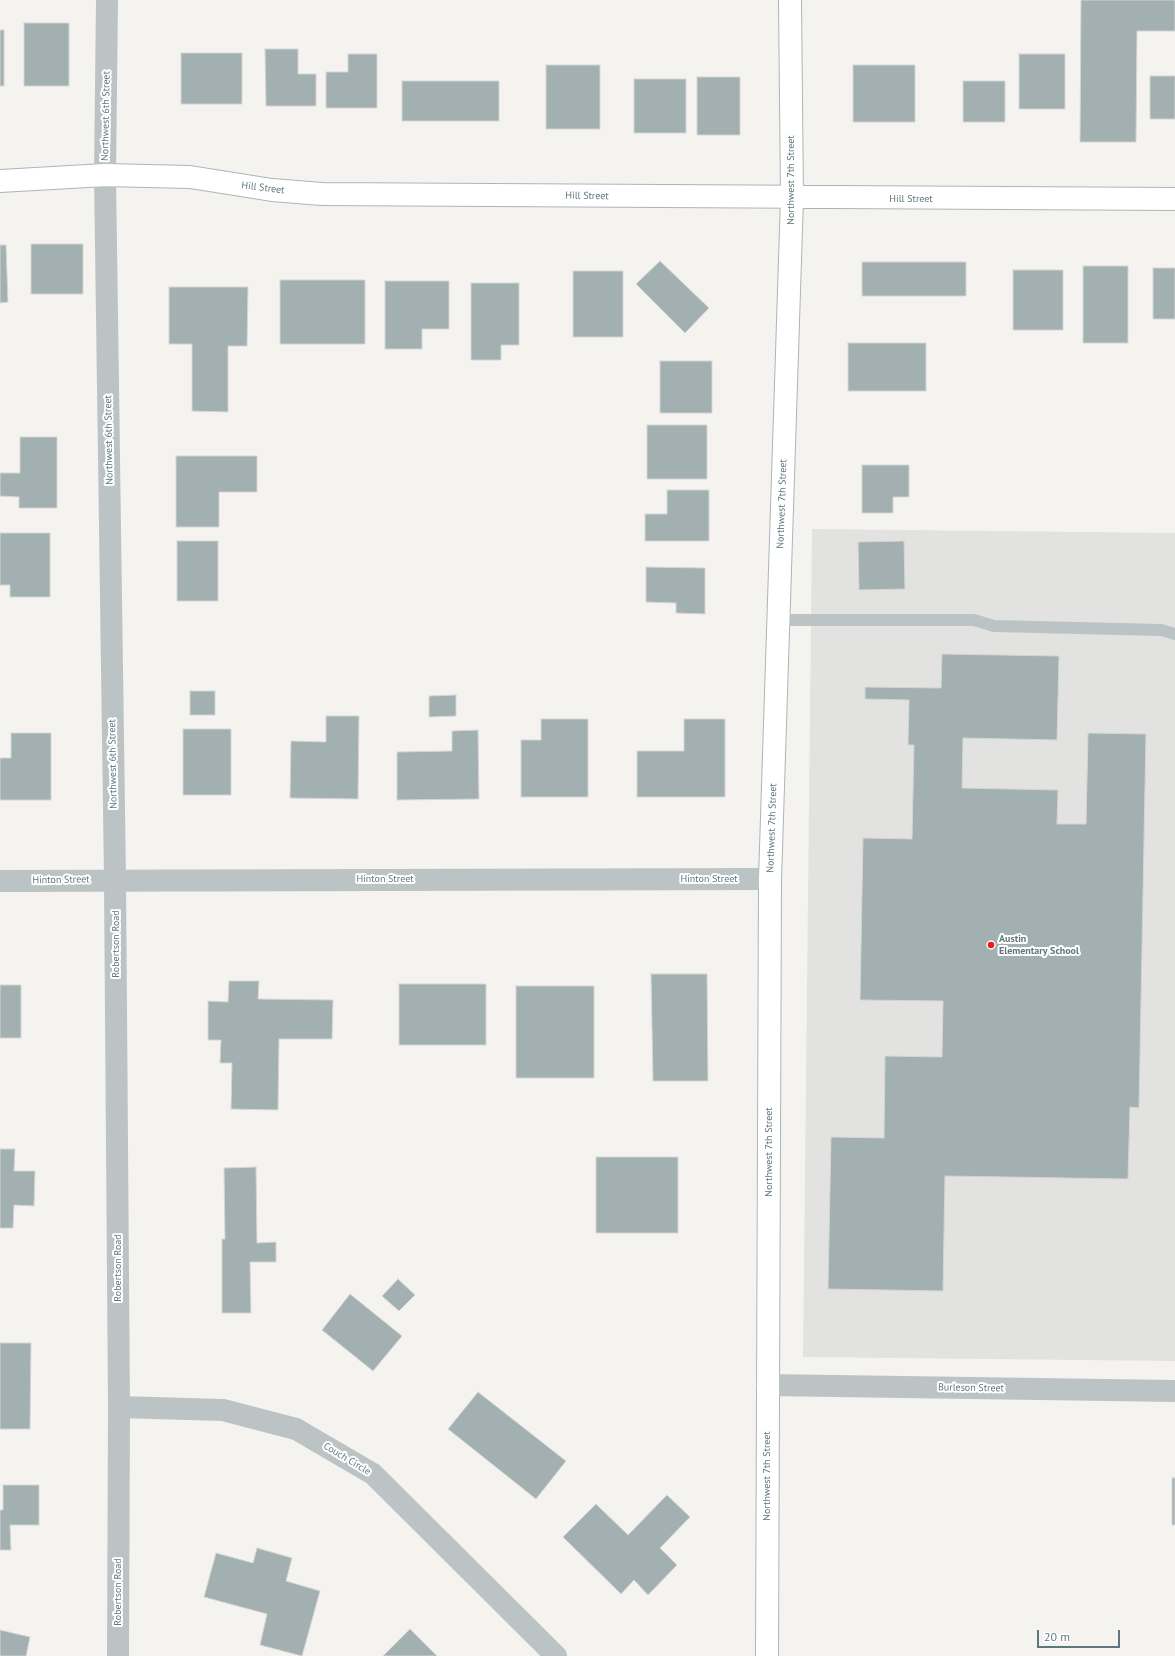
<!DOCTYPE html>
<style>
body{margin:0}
#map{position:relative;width:1175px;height:1656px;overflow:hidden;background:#f4f3f0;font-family:"PT Sans",sans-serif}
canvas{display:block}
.scale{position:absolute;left:1037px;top:1630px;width:83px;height:18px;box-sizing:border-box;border:2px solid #5e777c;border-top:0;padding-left:5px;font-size:12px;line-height:14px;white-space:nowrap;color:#5e777c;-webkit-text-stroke:3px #fff;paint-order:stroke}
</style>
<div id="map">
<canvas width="1175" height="1656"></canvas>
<div class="scale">20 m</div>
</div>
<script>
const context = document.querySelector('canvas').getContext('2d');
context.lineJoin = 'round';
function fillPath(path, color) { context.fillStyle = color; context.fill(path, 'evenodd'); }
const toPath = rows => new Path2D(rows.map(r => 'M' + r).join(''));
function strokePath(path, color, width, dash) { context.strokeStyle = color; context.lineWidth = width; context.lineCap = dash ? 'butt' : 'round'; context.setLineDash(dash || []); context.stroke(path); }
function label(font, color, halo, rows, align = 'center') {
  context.font = font + ' "PT Sans",sans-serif'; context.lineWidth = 4; context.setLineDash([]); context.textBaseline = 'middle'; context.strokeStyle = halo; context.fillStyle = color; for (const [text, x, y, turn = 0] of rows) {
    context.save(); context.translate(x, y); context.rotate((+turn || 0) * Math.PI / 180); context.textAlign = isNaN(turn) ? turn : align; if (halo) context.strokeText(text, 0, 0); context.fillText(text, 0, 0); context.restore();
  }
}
const built = toPath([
 [812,529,1175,533,1175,1361,803,1357]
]);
const building = toPath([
 [1081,0,1175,0,1175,31,1137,31,1136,142,1080,142,1081,0],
 [24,23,69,23,69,86,24,86,24,23],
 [0,30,4,30,4,86,0,86,0,30],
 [265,49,298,49,298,74,316,74,316,106,266,106,265,49],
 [181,53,242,53,242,104,181,104,181,53],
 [348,54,377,54,377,108,326,108,326,72,348,72,348,54],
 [1019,54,1065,54,1065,109,1019,109,1019,54],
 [546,65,600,65,600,129,546,129,546,65],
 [853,65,915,65,915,122,853,122,853,65],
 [1150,76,1175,76,1175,119,1150,119,1150,76],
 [697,77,740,77,740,135,697,135,697,77],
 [634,79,686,79,686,133,634,133,634,79],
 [402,81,499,81,499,121,402,121,402,81],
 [963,81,1005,81,1005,122,963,122,963,81],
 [31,244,83,244,83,294,31,294,31,244],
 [0,245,6,245,8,302,0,303,0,245],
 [660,261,709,308,685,333,636,284,660,261],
 [862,262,966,262,966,296,862,296,862,262],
 [1083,266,1128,266,1128,343,1083,343,1083,266],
 [1153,268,1175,268,1175,319,1153,319,1153,268],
 [1013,270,1063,270,1063,330,1013,330,1013,270],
 [573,271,623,271,623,337,573,337,573,271],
 [280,280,365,280,365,344,280,344,280,280],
 [385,281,449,281,449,329,422,329,422,349,385,349,385,281],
 [471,283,519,283,519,345,501,345,501,360,471,360,471,283],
 [169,287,248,287,247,346,228,346,228,412,192,411,192,344,169,344,169,287],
 [848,343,926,343,926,391,848,391,848,343],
 [660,361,712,361,712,413,660,413,660,361],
 [647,425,707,425,707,479,647,479,647,425],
 [20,437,57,437,57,508,19,508,19,497,0,496,0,473,20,473,20,437],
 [176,456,257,456,257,492,219,492,219,527,176,527,176,456],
 [862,465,909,465,909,497,893,497,893,513,862,513,862,465],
 [667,490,709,490,709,541,645,541,645,514,667,514,667,490],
 [0,533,50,533,50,597,10,597,10,585,0,585,0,533],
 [177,541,218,541,218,601,177,601,177,541],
 [904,541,905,589,859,590,858,542,904,541],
 [646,567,705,568,705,614,676,613,676,603,646,602,646,567],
 [942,654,1059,656,1057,740,963,738,962,788,1058,790,1057,824,1086,824,1088,733,1146,734,1139,1108,1130,1107,1128,1179,945,1176,943,1291,828,1289,831,1137,884,1138,885,1056,942,1057,943,1001,860,1000,863,838,912,839,914,745,908,745,909,700,865,699,865,687,941,688,942,654],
 [190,691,215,691,215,715,190,715,190,691],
 [456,695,456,716,429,717,429,696,456,695],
 [326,716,359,716,358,799,290,798,291,741,326,742,326,716],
 [541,719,588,719,588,797,521,797,521,740,541,740,541,719],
 [684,719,725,719,725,797,637,797,637,751,684,751,684,719],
 [183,729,231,729,231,795,183,795,183,729],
 [478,730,479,799,397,800,397,752,452,751,452,731,478,730],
 [11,733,51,733,51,800,0,800,0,758,11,758,11,733],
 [651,974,707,974,708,1081,653,1081,651,974],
 [229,981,259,981,258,999,333,1000,332,1039,279,1039,278,1110,231,1109,232,1063,220,1063,221,1040,208,1040,208,1001,228,1002,229,981],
 [399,984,486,984,486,1045,399,1045,399,984],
 [0,985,21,985,21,1038,0,1038,0,985],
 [516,986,594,986,594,1078,516,1078,516,986],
 [0,1149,15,1149,14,1171,35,1171,34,1206,14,1205,13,1228,0,1228,0,1149],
 [596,1157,678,1157,678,1233,596,1233,596,1157],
 [256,1167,257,1243,276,1242,276,1262,250,1262,251,1313,222,1313,222,1239,225,1239,224,1168,256,1167],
 [398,1279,415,1295,399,1311,382,1296,398,1279],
 [350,1294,402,1336,373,1371,322,1330,350,1294],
 [0,1343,31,1343,30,1429,0,1429,0,1343],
 [478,1392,566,1461,536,1499,448,1429,478,1392],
 [1172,1478,1175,1478,1175,1525,1172,1525,1172,1478],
 [3,1485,39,1485,39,1525,10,1525,11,1550,0,1550,0,1510,3,1510,3,1485],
 [667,1495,690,1517,660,1548,677,1565,648,1595,634,1580,621,1594,563,1537,596,1504,628,1535,667,1495],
 [257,1548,292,1558,286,1581,320,1591,302,1656,260,1645,267,1614,204,1597,216,1553,253,1563,257,1548],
 [410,1629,437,1656,383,1656,410,1629],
 [0,1630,30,1637,26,1656,0,1656,0,1630]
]);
const lane = toPath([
 [778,620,974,620,994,626,1161,630,1175,634]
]);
const street = toPath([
 [107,0,105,175,115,879,119,1407,118,1656],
 [0,881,770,879],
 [767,1385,1175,1391],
 [119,1407,223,1410,296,1429,373,1474,556,1656]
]);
const secondary = toPath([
 [0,181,105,175,190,177,272,190,322,194,1175,199],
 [767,1656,770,879,792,198,790,0]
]);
const markers = [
 [991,945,4,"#ea1a1f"]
];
const streetNames = [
 ["Northwest 6th Street",106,116,-89],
 ["Northwest 7th Street",791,180,-90],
 ["Hill Street",263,188,7],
 ["Hill Street",587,196,1],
 ["Hill Street",911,199],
 ["Northwest 6th Street",109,440,-91],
 ["Northwest 7th Street",782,504,-88],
 ["Northwest 6th Street",113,764,-91],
 ["Northwest 7th Street",772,828,-88],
 ["Hinton Street",385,879],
 ["Hinton Street",709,879],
 ["Hinton Street",61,880,-1],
 ["Robertson Road",116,944,-90],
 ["Northwest 7th Street",769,1152,-90],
 ["Robertson Road",118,1268,-90],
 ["Burleson Street",971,1388,1],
 ["Couch Circle",347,1459,31],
 ["Northwest 7th Street",767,1476,-90],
 ["Robertson Road",118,1592,-90]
];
const poiNames = [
 ["Austin",999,939],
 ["Elementary School",999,951]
];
fillPath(built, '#e2e3e1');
fillPath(building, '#a3b0b2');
strokePath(building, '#d5d5d3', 1);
strokePath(secondary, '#acb6b8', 24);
strokePath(lane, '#bcc3c5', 12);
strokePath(street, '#bcc3c5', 22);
strokePath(secondary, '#fff', 22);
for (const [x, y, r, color] of markers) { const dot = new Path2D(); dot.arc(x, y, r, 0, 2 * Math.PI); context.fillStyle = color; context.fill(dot); strokePath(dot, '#fff', 1.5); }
label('10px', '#5e777c', '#fff', streetNames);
label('bold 10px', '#5e777c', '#fff', poiNames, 'left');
</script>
